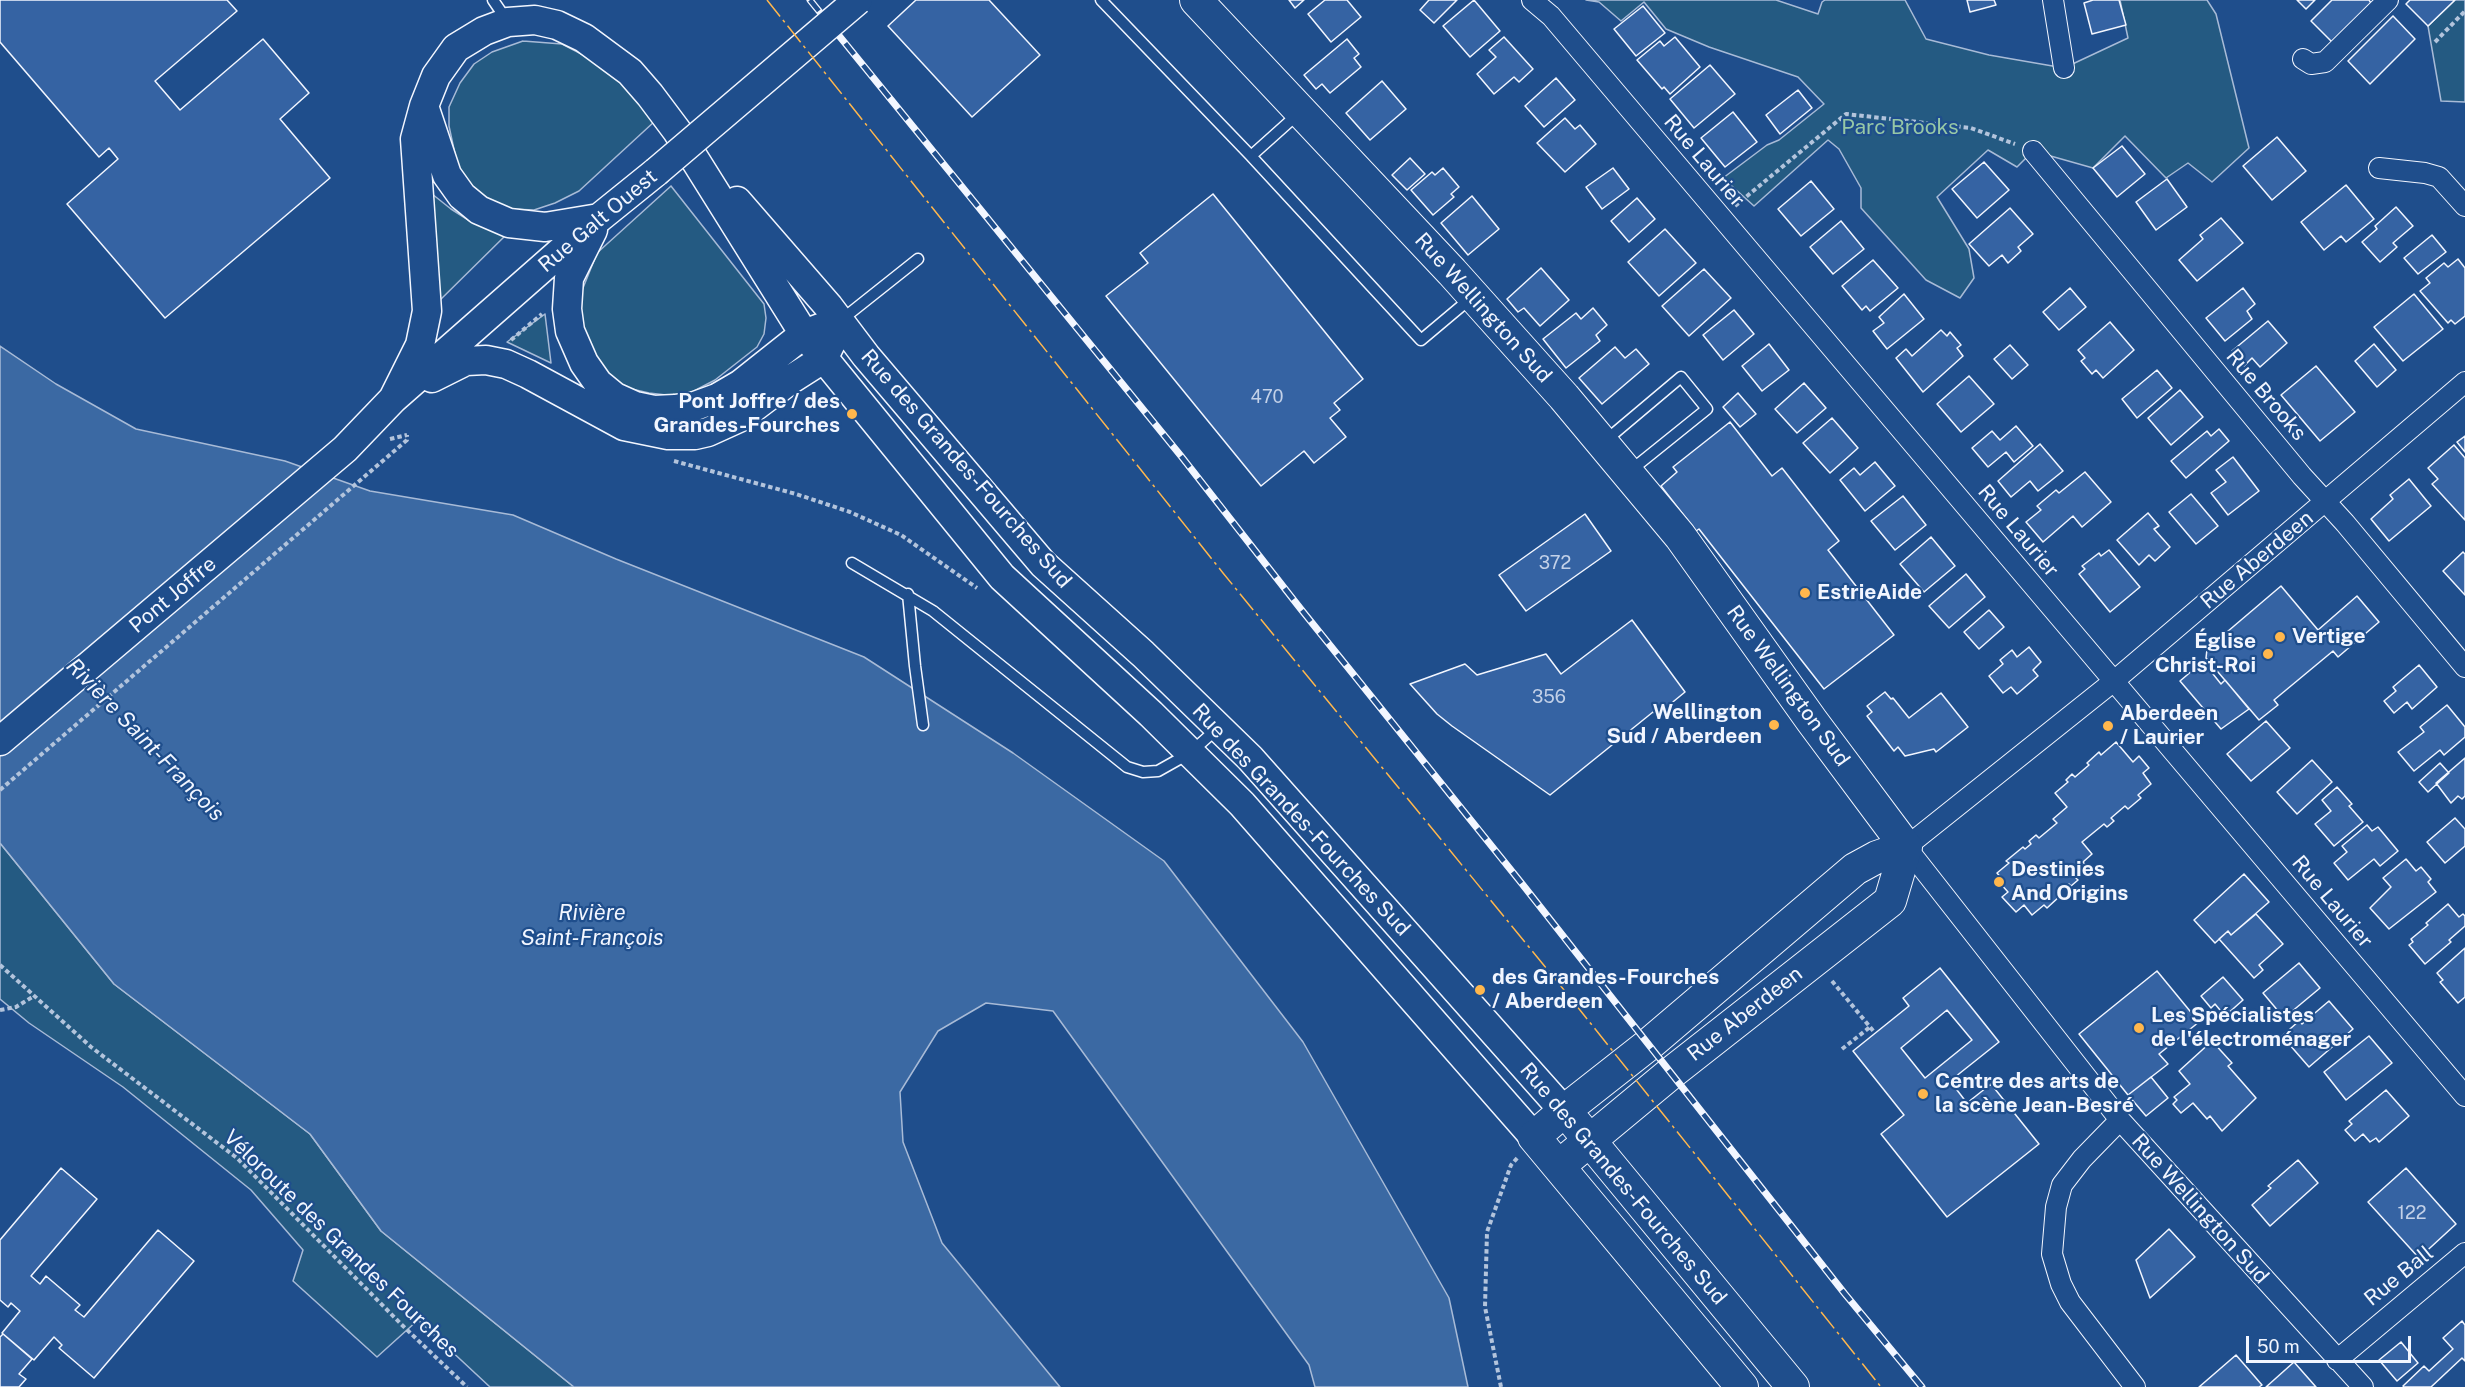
<!DOCTYPE html>
<meta charset="utf-8">
<style>
body{margin:0}
#map{position:relative;width:2465px;height:1387px;overflow:hidden;background:#1f4e8c;font-family:"Public Sans",sans-serif}
canvas{display:block}
.scale{position:absolute;left:2246px;top:1336px;width:165px;height:27px;box-sizing:border-box;border:3px solid #f2f6ff;border-top:0;padding-left:8px;font-size:18px;line-height:21px;white-space:nowrap;color:#f2f6ff;-webkit-text-stroke:4px #1f4e8c;paint-order:stroke}
</style>
<div id="map">
<canvas width="2465" height="1387"></canvas>
<div class="scale">50 m</div>
</div>
<script>
const context = document.querySelector('canvas').getContext('2d');
context.lineJoin = 'round';
function fillPath(path, color) { context.fillStyle = color; context.fill(path, 'evenodd'); }
const toPath = rows => new Path2D(rows.map(r => 'M' + r).join(''));
function strokePath(path, color, width, dash) { context.strokeStyle = color; context.lineWidth = width; context.lineCap = dash ? 'butt' : 'round'; context.setLineDash(dash || []); context.stroke(path); }
function label(font, color, halo, rows, align = 'center') {
  context.font = font + ' "Public Sans",sans-serif'; context.lineWidth = 4.5; context.setLineDash([]); context.textBaseline = 'middle'; context.strokeStyle = halo; context.fillStyle = color; for (const [text, x, y, turn = 0] of rows) {
    context.save(); context.translate(x, y); context.rotate((+turn || 0) * Math.PI / 180); context.textAlign = isNaN(turn) ? turn : align; if (halo) context.strokeText(text, 0, 0); context.fillText(text, 0, 0); context.restore();
  }
}
const green = toPath([
 [1586,0,1776,0,1818,14,1822,2,1825,0,1905,0,1926,39,1989,55,2064,68,2128,38,2120,0,2207,0,2216,14,2249,148,2212,182,2188,163,2166,178,2125,136,2093,168,2033,151,2017,167,1988,150,1937,197,1969,249,1974,278,1960,298,1926,280,1861,208,1861,188,1839,149,1828,140,1754,206,1723,178,1767,145,1779,140,1824,104,1798,77,1709,47,1666,29,1644,2,1621,21,1599,2,1586,0],
 [2455,0,2465,0,2465,102,2441,101,2428,26,2455,0],
 [523,41,562,44,591,59,623,81,655,121,579,191,555,203,534,210,511,209,485,201,459,173,449,126,449,107,460,83,474,64,492,52,523,41],
 [671,186,764,304,766,318,764,334,757,347,715,380,692,392,675,396,649,393,623,387,598,369,585,349,579,298,597,253,671,186],
 [427,190,451,209,473,223,507,234,436,304,427,190],
 [545,314,551,363,507,342,545,314],
 [0,843,114,984,310,1134,381,1231,574,1387,490,1387,418,1320,377,1357,293,1281,303,1250,251,1190,123,1087,29,1023,0,999,0,843]
]);
const water = toPath([
 [0,346,56,384,136,429,285,461,370,491,513,515,616,559,864,657,1013,753,1164,861,1303,1042,1449,1298,1468,1387,1315,1387,1309,1365,1053,1011,986,1003,938,1031,900,1092,903,1142,942,1243,1060,1387,574,1387,381,1231,310,1134,114,984,0,843,0,346]
]);
const building = toPath([
 [0,0,227,0,237,11,155,81,180,110,263,39,309,93,280,119,330,178,165,318,67,204,118,159,109,148,99,157,0,42,0,0],
 [916,0,989,0,1040,55,972,117,888,26,916,0],
 [1289,0,1304,0,1295,8,1289,0],
 [1325,0,1347,0,1361,17,1331,42,1308,14,1325,0],
 [1429,0,1457,0,1434,23,1420,10,1429,0],
 [1474,0,1500,31,1470,57,1443,26,1474,0],
 [1967,0,1994,0,1996,5,1970,12,1967,0],
 [2093,0,2119,0,2126,25,2092,34,2084,3,2093,0],
 [2297,0,2315,0,2306,9,2297,0],
 [2332,0,2369,0,2371,3,2333,43,2311,21,2332,0],
 [2410,0,2455,0,2428,26,2406,4,2410,0],
 [1643,6,1665,33,1636,56,1614,29,1643,6],
 [2393,16,2415,39,2370,84,2348,61,2393,16],
 [1504,37,1533,69,1519,82,1514,77,1494,94,1477,74,1496,57,1489,50,1504,37],
 [1675,37,1700,67,1670,94,1664,87,1662,89,1637,60,1660,41,1664,46,1675,37],
 [1347,39,1359,54,1354,58,1361,67,1330,93,1322,84,1316,89,1304,75,1347,39],
 [1710,65,1735,94,1694,128,1670,99,1710,65],
 [1556,78,1575,100,1544,127,1525,106,1556,78],
 [1382,81,1406,109,1370,140,1346,113,1382,81],
 [1798,90,1812,108,1780,134,1766,115,1798,90],
 [1733,112,1757,142,1725,167,1701,138,1733,112],
 [1565,118,1575,129,1580,125,1596,144,1565,172,1537,143,1565,118],
 [2277,137,2306,171,2272,200,2243,166,2277,137],
 [2122,146,2145,174,2117,197,2093,168,2122,146],
 [1410,158,1425,174,1407,190,1392,175,1410,158],
 [1984,162,2009,190,1977,218,1952,189,1984,162],
 [1443,168,1459,187,1451,194,1454,197,1433,215,1411,190,1432,172,1435,175,1443,168],
 [1613,168,1629,189,1602,209,1586,187,1613,168],
 [2167,179,2187,207,2156,230,2136,202,2167,179],
 [1811,181,1834,209,1801,236,1778,209,1811,181],
 [2346,185,2374,219,2346,242,2341,236,2324,250,2301,222,2346,185],
 [1213,194,1363,379,1334,403,1340,410,1330,418,1346,437,1314,463,1304,451,1261,486,1106,296,1148,263,1140,253,1213,194],
 [1472,196,1499,229,1468,255,1441,223,1472,196],
 [1637,198,1655,219,1629,242,1611,221,1637,198],
 [2396,207,2413,226,2393,243,2397,247,2380,262,2362,242,2377,229,2375,226,2396,207],
 [2010,208,2033,234,2018,247,2021,251,2008,263,2002,255,1989,266,1969,244,2010,208],
 [2221,218,2243,243,2197,281,2179,260,2203,239,2200,235,2221,218],
 [1841,221,1864,249,1833,274,1810,247,1841,221],
 [1665,229,1696,263,1659,296,1628,262,1665,229],
 [2432,235,2446,252,2418,274,2404,258,2432,235],
 [2458,259,2465,268,2465,316,2455,324,2451,320,2448,323,2420,291,2430,283,2426,278,2444,263,2448,267,2458,259],
 [1873,260,1898,288,1870,311,1866,306,1862,310,1842,286,1873,260],
 [1541,268,1569,300,1540,326,1524,308,1518,312,1507,299,1541,268],
 [1704,269,1731,298,1689,336,1662,306,1704,269],
 [2070,288,2086,307,2059,330,2043,312,2070,288],
 [2243,288,2255,304,2247,311,2252,319,2225,341,2206,318,2243,288],
 [1904,294,1924,319,1887,349,1873,331,1884,323,1879,317,1904,294],
 [2414,294,2443,329,2403,361,2374,327,2414,294],
 [1593,308,1607,325,1596,335,1600,341,1566,368,1543,339,1576,313,1581,319,1593,308],
 [1734,310,1754,334,1723,360,1703,335,1734,310],
 [2268,321,2287,343,2260,367,2252,358,2244,366,2232,351,2268,321],
 [2110,322,2134,350,2103,378,2096,370,2092,374,2081,361,2085,358,2078,350,2110,322],
 [1941,330,1947,336,1950,332,1961,345,1957,348,1963,356,1923,392,1896,358,1906,349,1912,356,1941,330],
 [1769,344,1789,370,1762,391,1742,366,1769,344],
 [2374,344,2396,370,2377,387,2355,361,2374,344],
 [2010,345,2028,365,2012,379,1994,359,2010,345],
 [1615,347,1625,358,1636,349,1649,364,1602,404,1579,378,1615,347],
 [2316,366,2355,412,2320,441,2281,395,2316,366],
 [2157,370,2172,388,2137,418,2122,399,2157,370],
 [1969,376,1994,404,1961,432,1937,404,1969,376],
 [1804,383,1826,408,1797,433,1775,409,1804,383],
 [2180,390,2203,417,2171,445,2148,418,2180,390],
 [1738,393,1756,414,1740,427,1723,407,1738,393],
 [1832,418,1858,448,1830,473,1803,443,1832,418],
 [1730,422,1772,476,1782,468,1839,541,1828,550,1894,635,1824,689,1699,529,1696,531,1661,486,1677,472,1673,467,1730,422],
 [2016,426,2033,446,2014,462,2006,452,1988,467,1972,448,1992,431,2000,440,2016,426],
 [2219,429,2229,441,2186,478,2171,461,2207,431,2211,436,2219,429],
 [2465,436,2465,452,2457,442,2465,436],
 [2040,444,2063,471,2038,491,2030,481,2011,497,1998,481,2040,444],
 [2454,445,2465,458,2465,520,2432,484,2438,479,2428,468,2454,445],
 [2233,457,2259,491,2228,515,2211,493,2226,482,2216,470,2233,457],
 [1875,462,1895,486,1865,511,1840,480,1854,468,1860,475,1875,462],
 [2085,472,2111,502,2082,527,2073,516,2043,542,2026,522,2041,510,2037,506,2056,490,2059,493,2085,472],
 [2409,479,2431,506,2389,541,2371,519,2393,499,2390,495,2409,479],
 [2191,494,2218,526,2196,544,2169,512,2191,494],
 [1903,496,1926,525,1895,550,1871,521,1903,496],
 [2148,513,2159,526,2154,529,2170,547,2155,561,2149,555,2139,565,2117,540,2148,513],
 [1585,514,1611,551,1526,611,1499,575,1585,514],
 [1931,537,1955,566,1924,592,1900,564,1931,537],
 [2109,550,2140,587,2110,612,2079,574,2085,569,2082,566,2099,553,2101,556,2109,550],
 [2463,552,2465,554,2465,595,2443,571,2463,552],
 [1966,574,1985,597,1949,628,1929,606,1966,574],
 [2281,586,2318,630,2357,596,2379,622,2338,657,2333,651,2274,700,2278,705,2259,720,2206,658,2207,649,2281,586],
 [1989,610,2004,627,1979,649,1964,632,1989,610],
 [1632,620,1685,692,1657,715,1653,712,1550,795,1452,726,1437,714,1410,684,1465,664,1477,675,1546,654,1561,674,1632,620],
 [2029,647,2041,662,2033,670,2038,676,2017,694,2011,687,2003,693,1989,676,2003,664,2000,660,2012,650,2017,657,2029,647],
 [2200,664,2206,672,2209,669,2221,684,2225,680,2249,709,2221,729,2180,681,2200,664],
 [2419,665,2437,687,2412,709,2407,702,2394,713,2384,701,2396,691,2393,687,2419,665],
 [1885,692,1891,699,1893,698,1909,718,1941,693,1968,727,1936,752,1934,749,1905,756,1898,747,1894,751,1867,716,1872,712,1867,706,1885,692],
 [2447,705,2465,727,2465,737,2444,755,2440,750,2414,771,2398,752,2424,732,2420,727,2447,705],
 [2266,721,2290,748,2251,781,2227,754,2266,721],
 [2116,742,2133,762,2139,756,2149,768,2143,773,2151,784,2138,795,2141,798,2128,809,2125,806,2111,818,2114,821,2107,827,2104,824,2082,842,2092,854,2083,862,2088,868,2076,878,2078,880,2071,886,2069,884,2057,893,2060,896,2047,908,2044,905,2032,915,2024,905,2016,912,2002,897,2008,892,1999,882,2002,879,1997,873,2009,863,2006,861,2023,847,2025,849,2031,844,2029,841,2036,835,2039,838,2057,823,2053,819,2067,807,2055,793,2068,782,2066,780,2072,774,2075,777,2089,765,2087,763,2099,752,2101,755,2116,742],
 [2465,758,2465,796,2462,799,2458,796,2451,803,2436,783,2465,758],
 [2312,760,2332,782,2297,814,2277,792,2312,760],
 [2440,763,2449,773,2428,792,2419,782,2440,763],
 [2337,787,2352,804,2349,806,2363,822,2334,846,2315,824,2331,811,2322,800,2337,787],
 [2455,818,2465,829,2465,846,2445,863,2427,842,2455,818],
 [2367,825,2372,831,2378,827,2398,851,2380,866,2374,859,2348,880,2334,863,2347,852,2342,846,2367,825],
 [2406,859,2416,871,2421,867,2431,879,2428,882,2436,892,2389,929,2370,908,2391,887,2383,878,2406,859],
 [2244,874,2269,902,2231,935,2228,931,2215,943,2194,920,2244,874],
 [2448,904,2459,917,2463,914,2465,916,2465,926,2449,940,2451,942,2425,964,2409,945,2413,942,2411,939,2428,925,2426,923,2448,904],
 [2256,914,2283,944,2259,965,2263,970,2254,978,2219,939,2228,931,2231,935,2256,914],
 [2465,948,2465,997,2458,1003,2440,982,2443,980,2437,973,2465,948],
 [2299,963,2320,988,2284,1018,2263,993,2299,963],
 [1940,968,1999,1042,1950,1081,1967,1103,1991,1084,2039,1144,1947,1217,1881,1134,1904,1115,1853,1051,1909,1006,1903,998,1940,968],
 [1947,1010,1972,1040,1925,1078,1901,1048,1947,1010],
 [2157,971,2199,1022,2159,1054,2168,1064,2128,1095,2079,1034,2157,971],
 [2223,977,2243,1000,2225,1016,2215,1004,2211,1008,2201,996,2223,977],
 [2329,1001,2353,1029,2309,1067,2282,1036,2299,1021,2302,1024,2329,1001],
 [2369,1036,2392,1063,2346,1100,2324,1072,2369,1036],
 [2212,1041,2232,1063,2228,1066,2256,1098,2222,1131,2210,1116,2207,1119,2193,1103,2181,1113,2173,1104,2177,1100,2174,1097,2190,1084,2179,1071,2212,1041],
 [2151,1077,2168,1098,2146,1116,2128,1095,2151,1077],
 [2386,1090,2409,1116,2379,1142,2376,1138,2370,1142,2363,1134,2355,1141,2345,1130,2352,1124,2349,1121,2386,1090],
 [2298,1160,2318,1183,2270,1226,2252,1205,2271,1188,2268,1186,2298,1160],
 [61,1168,97,1199,31,1276,40,1284,46,1276,80,1305,75,1310,84,1317,158,1230,194,1261,94,1378,59,1348,62,1345,54,1337,34,1360,2,1333,20,1311,11,1303,8,1307,0,1300,0,1240,61,1168],
 [2406,1168,2456,1224,2419,1258,2368,1202,2406,1168],
 [2169,1229,2195,1257,2150,1298,2136,1260,2169,1229],
 [2462,1321,2465,1325,2465,1361,2462,1358,2431,1387,2404,1387,2403,1386,2424,1366,2429,1371,2453,1349,2443,1338,2462,1321],
 [3,1334,32,1359,19,1374,26,1379,19,1387,0,1387,0,1337,3,1334],
 [2401,1342,2418,1363,2397,1381,2379,1360,2401,1342],
 [2236,1355,2262,1385,2259,1387,2199,1387,2236,1355],
 [2294,1362,2316,1387,2266,1387,2294,1362]
]);
const path = toPath([
 [2435,42,2465,11],
 [1735,206,1846,114,1971,128,2015,144],
 [511,340,542,314],
 [390,439,407,435],
 [674,461,796,494,850,512,901,535,977,588],
 [0,790,407,440,407,435],
 [0,965,91,1047,237,1158,402,1325,467,1387],
 [1832,981,1875,1033],
 [0,1010,16,1007,34,996],
 [1842,1049,1870,1027],
 [1501,1387,1485,1307,1487,1232,1511,1165,1519,1156]
]);
const service = toPath([
 [493,0,508,22],
 [1101,0,1251,156],
 [1299,113,1251,156,1421,340,1471,298],
 [840,321,918,259],
 [1605,441,1681,377,1707,409,1630,471],
 [852,563,933,611,1127,767,1143,772,1158,771,1190,753,1219,727],
 [908,594,915,666,923,725]
]);
const minor = toPath([
 [1532,0,1551,16,2465,1096],
 [2053,0,2064,68],
 [2303,59,2311,64,2325,62,2388,0],
 [2033,151,2302,476,2345,523,2465,667],
 [2379,168,2425,173,2439,177,2465,206],
 [2120,1120,2082,1159,2062,1185,2056,1207,2052,1254,2061,1284,2070,1302,2135,1387],
 [2337,1360,2465,1253],
 [2363,1387,2120,1120,1906,847,2114,681,2465,382]
]);
const secondary = toPath([
 [425,109,447,175,462,196,479,210,509,223,545,227,599,218],
 [737,201,829,307,866,356,1043,564,1143,654,1250,758,1564,1111],
 [593,230,569,278,567,309,570,331,584,363,598,383,615,397,635,406,654,410,675,409,695,406,717,398,741,384,804,334,820,328],
 [432,378,466,361,486,360,506,364,528,374,624,426,668,435,695,435,708,432,741,417,790,380,823,359,831,343],
 [393,399,420,345,427,311,415,139,424,106,436,76,456,48,484,31,508,22,535,20,557,25,584,38,630,72,650,95,677,131,804,334,1002,577,1151,714,1242,804,1534,1137],
 [0,741,345,449,393,399,599,218,656,172]
]);
const primary = toPath([
 [1196,0,1452,272,1564,397,1680,536,1812,721,1906,847],
 [1576,1124,1793,1387],
 [1559,1166,1671,1073,1890,901,1906,847],
 [1742,1387,1534,1137,1564,1111,1648,1045,1855,869,1877,857,1906,847]
]);
const rail = toPath([
 [810,0,1181,456,1300,608,1523,885,1845,1294,1922,1387]
]);
const secondaryBridge = toPath([
 [656,172,858,0]
]);
const power = toPath([
 [767,0,1223,573,1560,985,1881,1387]
]);
const markers = [
 [852,414,6,"#ffb74d"],
 [1805,593,6,"#ffb74d"],
 [2280,637,6,"#ffb74d"],
 [2268,654,6,"#ffb74d"],
 [1774,725,6,"#ffb74d"],
 [2108,726,6,"#ffb74d"],
 [1999,882,6,"#ffb74d"],
 [1480,990,6,"#ffb74d"],
 [2139,1028,6,"#ffb74d"],
 [1923,1094,6,"#ffb74d"]
];
const numberNames = [
 ["470",1267,397],
 ["372",1555,563],
 ["356",1549,697],
 ["122",2412,1213]
];
const parkNames = [
 ["Parc Brooks",1900,128]
];
const streetNames = [
 ["Rue Laurier",1704,161,50],
 ["Rue Galt Ouest",598,221,-40],
 ["Rue Wellington Sud",1483,308,48],
 ["Rue Brooks",2266,395,50],
 ["Rue des Grandes-Fourches Sud",966,469,49],
 ["Rue Laurier",2018,531,50],
 ["Rue Aberdeen",2257,560,-40],
 ["Pont Joffre",173,595,-40],
 ["Rue Wellington Sud",1788,686,54],
 ["Rue des Grandes-Fourches Sud",1301,820,47],
 ["Rue Laurier",2332,902,50],
 ["Rue Aberdeen",1745,1014,-38],
 ["Rue des Grandes-Fourches Sud",1623,1184,50],
 ["Rue Wellington Sud",2200,1209,48],
 ["Véloroute des Grandes Fourches",341,1244,44],
 ["Rue Ball",2399,1276,-39]
];
const poiNames = [
 ["Pont Joffre / des",840,402,"right"],
 ["Grandes-Fourches",840,426,"right"],
 ["EstrieAide",1817,593],
 ["Vertige",2292,637],
 ["Église",2256,642,"right"],
 ["Christ-Roi",2256,666,"right"],
 ["Wellington",1762,713,"right"],
 ["Sud / Aberdeen",1762,737,"right"],
 ["Aberdeen",2120,714],
 ["/ Laurier",2120,738],
 ["Destinies",2011,870],
 ["And Origins",2011,894],
 ["des Grandes-Fourches",1492,978],
 ["/ Aberdeen",1492,1002],
 ["Les Spécialistes",2151,1016],
 ["de l'électroménager",2151,1040],
 ["Centre des arts de",1935,1082],
 ["la scène Jean-Besré",1935,1106]
];
const waterNames = [
 ["Rivière Saint-François",145,740,46],
 ["Rivière",592,913],
 ["Saint-François",592,938]
];
fillPath(green, '#245a82');
strokePath(green, '#a8bbd7', 1.5);
fillPath(water, '#3b69a3');
strokePath(water, '#a8bbd7', 1.5);
fillPath(building, '#3563a3');
strokePath(building, '#f2f6ff', 1.5);
strokePath(service, '#f2f6ff', 13);
strokePath(minor, '#f2f6ff', 22);
strokePath(secondary, '#f2f6ff', 31);
strokePath(primary, '#f2f6ff', 34);
strokePath(path, '#b3c4dc', 4, [4.5, 3]);
strokePath(service, '#1f4e8c', 10);
strokePath(minor, '#1f4e8c', 20);
strokePath(secondary, '#1f4e8c', 28);
strokePath(primary, '#1f4e8c', 32);
strokePath(rail, '#f2f6ff', 7);
strokePath(rail, '#1f4e8c', 4.5, [14]);
strokePath(secondaryBridge, '#f2f6ff', 31, []);
strokePath(secondaryBridge, '#1f4e8c', 28);
strokePath(power, '#ffb74d', 1.5, [21, 4.5, 3, 4.5]);
for (const [x, y, r, color] of markers) { const dot = new Path2D(); dot.arc(x, y, r, 0, 2 * Math.PI); context.fillStyle = color; context.fill(dot); strokePath(dot, '#1f4e8c', 2); }
label('18px', '#c3d1e8', null, numberNames);
label('21px', '#97c8a6', '#1f4e8c', parkNames);
label('21px', '#f2f6ff', '#1f4e8c', streetNames);
label('bold 21px', '#f2f6ff', '#1f4e8c', poiNames, 'left');
label('italic 22px', '#f2f6ff', '#1f4e8c', waterNames);
</script>
